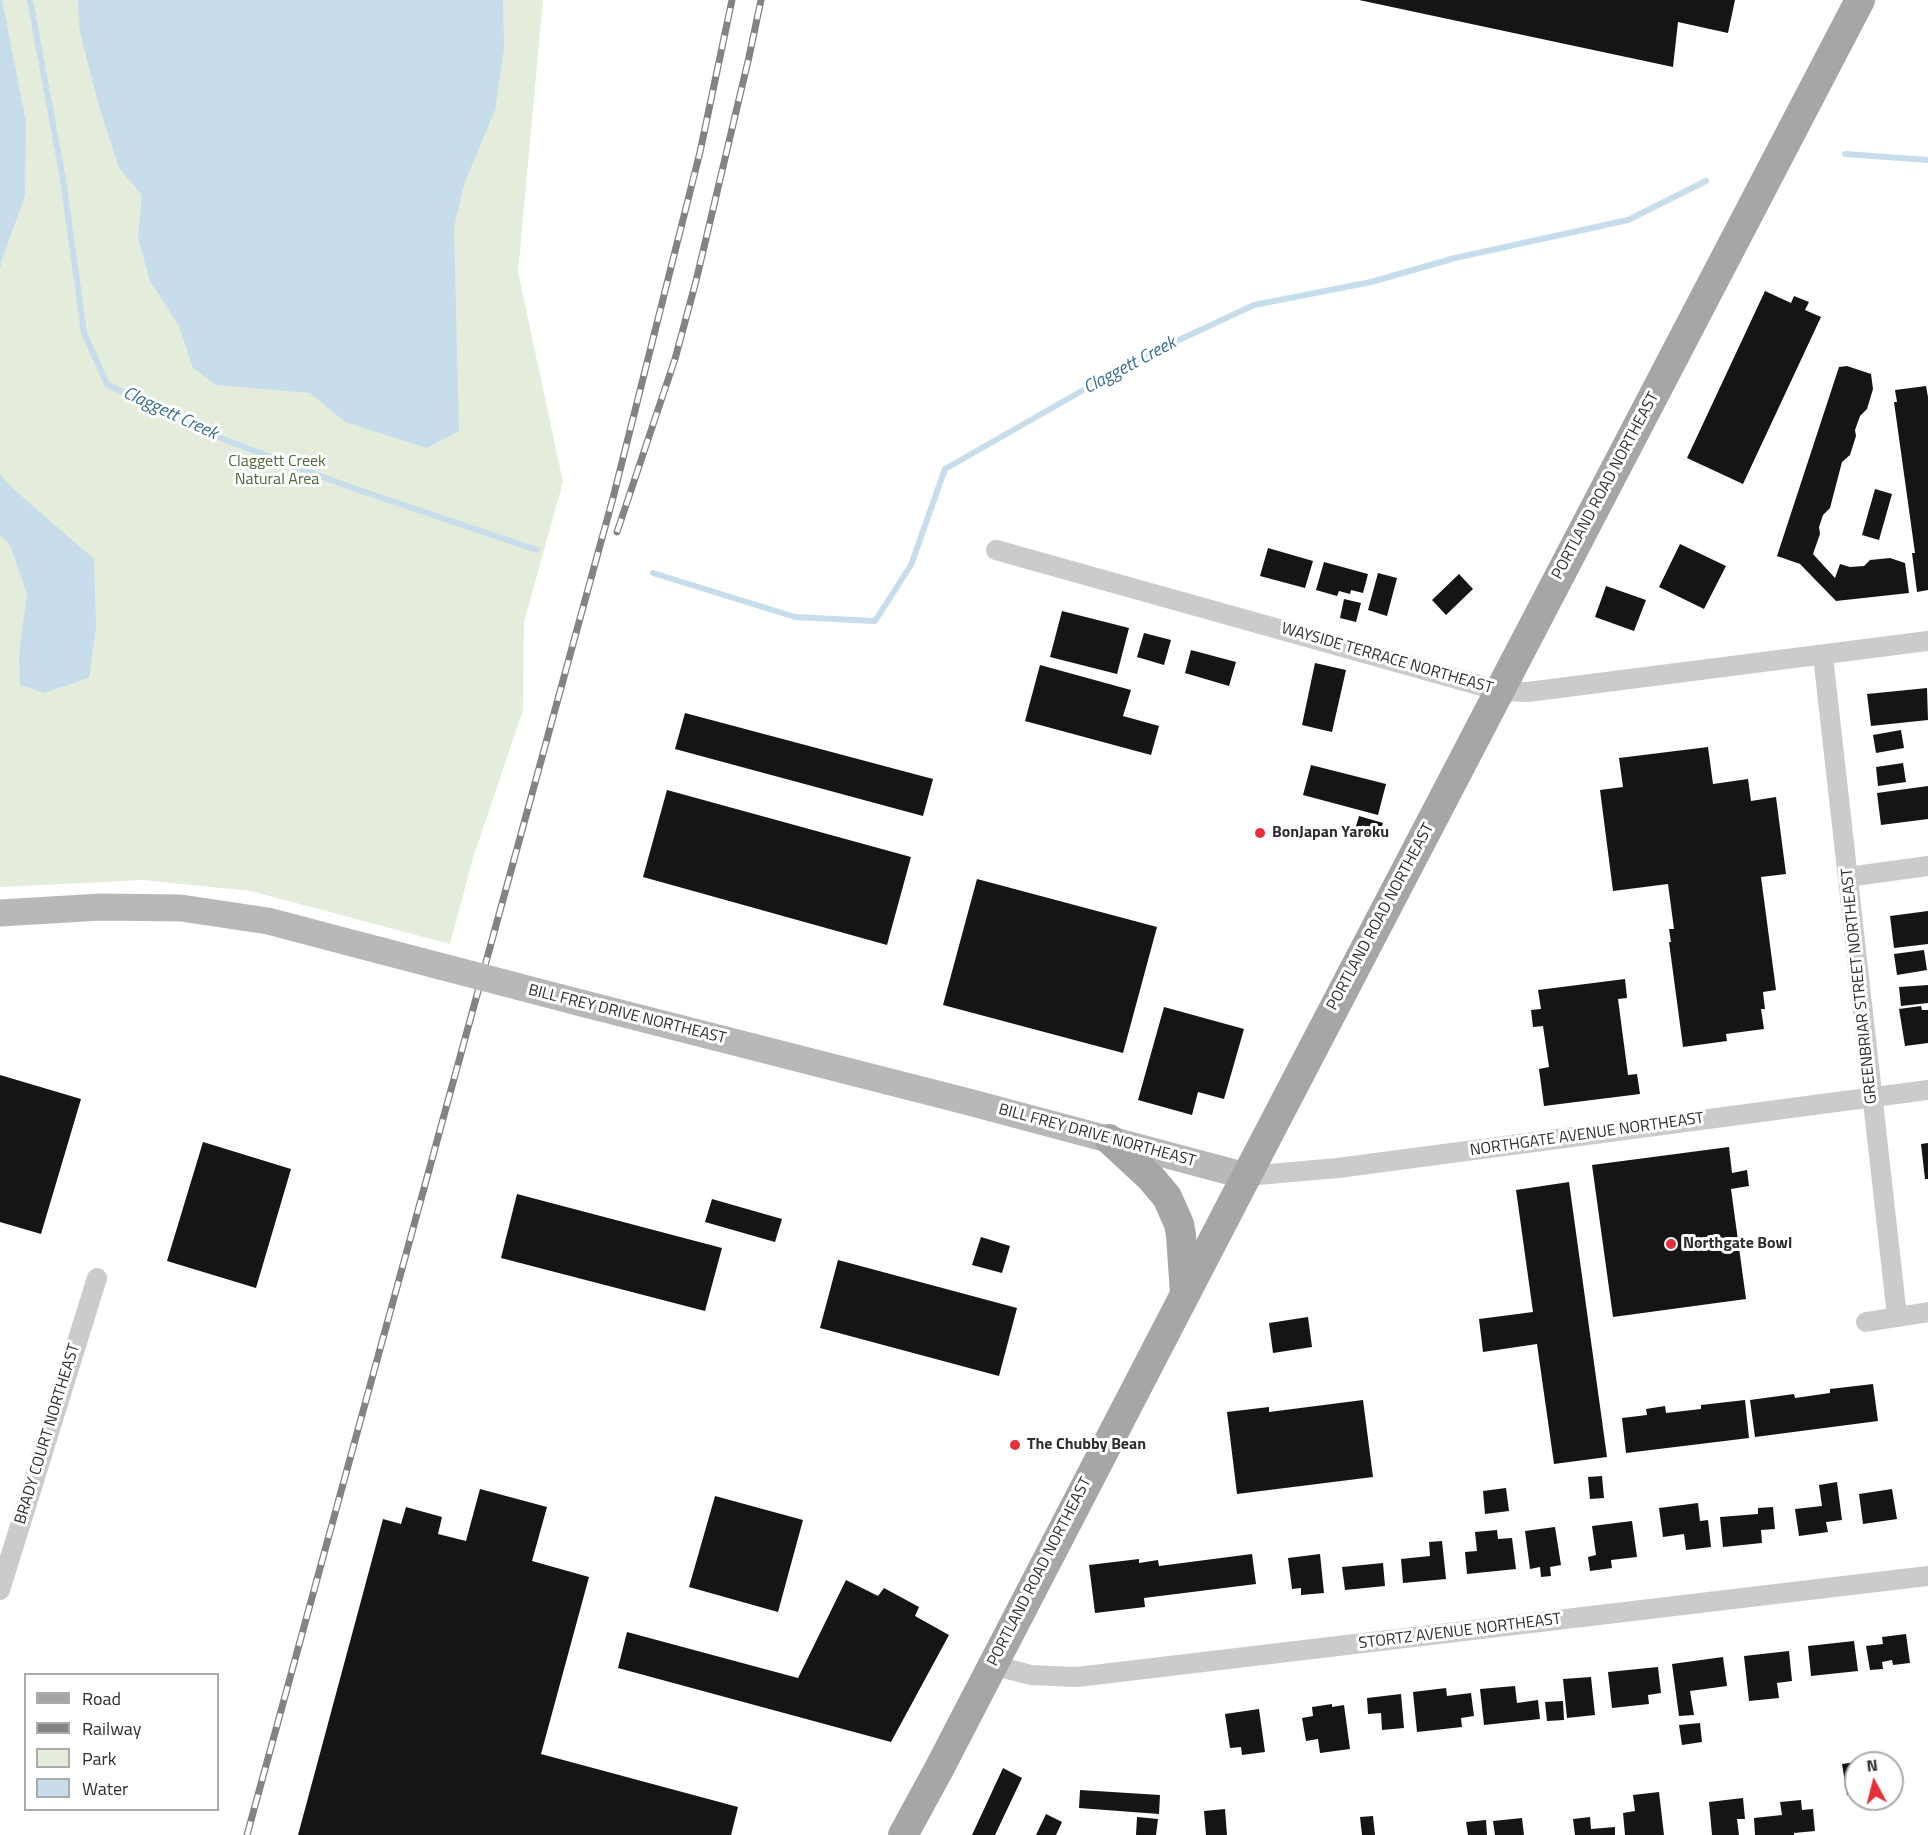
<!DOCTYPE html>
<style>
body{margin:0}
#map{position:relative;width:1928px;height:1835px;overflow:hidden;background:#fff;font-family:"Titillium Web",sans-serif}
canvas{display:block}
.legend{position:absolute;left:24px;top:1673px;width:195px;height:138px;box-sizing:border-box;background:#fff;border:2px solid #ababab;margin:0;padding:8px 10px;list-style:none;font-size:18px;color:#2e2e2e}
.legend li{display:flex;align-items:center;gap:12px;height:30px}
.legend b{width:30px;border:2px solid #ababab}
.north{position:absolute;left:1844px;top:1751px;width:60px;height:60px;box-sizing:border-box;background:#fff;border:2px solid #ababab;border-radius:50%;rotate:353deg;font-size:16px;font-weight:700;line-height:24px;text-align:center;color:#2e2e2e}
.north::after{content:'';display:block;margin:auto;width:21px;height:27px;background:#e72e3a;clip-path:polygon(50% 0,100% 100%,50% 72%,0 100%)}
</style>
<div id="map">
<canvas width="1928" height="1835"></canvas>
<ul class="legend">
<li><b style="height:8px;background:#a6a6a6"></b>Road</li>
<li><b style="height:8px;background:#838383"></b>Railway</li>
<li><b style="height:16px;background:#e4ecdb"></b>Park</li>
<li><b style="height:16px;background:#c7ddec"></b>Water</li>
</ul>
<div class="north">N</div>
</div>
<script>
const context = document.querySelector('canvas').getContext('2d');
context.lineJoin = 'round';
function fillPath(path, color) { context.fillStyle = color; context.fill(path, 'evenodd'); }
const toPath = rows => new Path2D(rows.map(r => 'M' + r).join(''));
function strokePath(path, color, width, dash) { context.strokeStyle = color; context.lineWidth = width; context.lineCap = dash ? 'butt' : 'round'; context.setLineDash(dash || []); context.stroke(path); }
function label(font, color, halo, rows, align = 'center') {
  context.font = font + ' "Titillium Web",sans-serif'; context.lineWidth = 6; context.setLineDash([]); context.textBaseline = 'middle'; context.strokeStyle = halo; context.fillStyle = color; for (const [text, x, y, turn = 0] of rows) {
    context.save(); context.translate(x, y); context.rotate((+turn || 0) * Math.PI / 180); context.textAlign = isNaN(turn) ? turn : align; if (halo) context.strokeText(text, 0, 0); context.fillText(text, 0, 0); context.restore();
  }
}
const green = toPath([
 [0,0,543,0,518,272,563,482,524,622,523,710,473,858,450,944,251,891,143,880,0,887]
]);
const water = toPath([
 [0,0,2,0,26,122,25,196,3,256,0,269],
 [78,0,503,0,504,48,495,110,464,184,454,228,459,431,427,448,345,422,310,393,216,385,193,368,179,326,150,281,138,238,142,195,119,168,98,103,79,28],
 [0,474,10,486,94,559,96,628,89,678,44,693,20,685,19,654,27,594,10,545,0,535]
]);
const stream = toPath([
 [30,0,63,179,84,333,107,384,197,429,347,486,537,550],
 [1845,154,1928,160],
 [653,573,795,617,875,621,911,565,945,469,1136,360,1254,305,1371,282,1455,258,1628,220,1706,181]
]);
const building = toPath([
 [1359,0,1735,0,1728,33,1678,22,1673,67],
 [1765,291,1791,303,1794,296,1809,302,1805,310,1821,317,1743,484,1687,458],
 [1847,366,1871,374,1873,389,1867,409,1860,416,1855,430,1856,436,1850,455,1842,462,1830,508,1823,515,1819,527,1820,534,1813,554,1835,578,1840,564,1850,567,1864,566,1870,560,1890,558,1905,563,1909,593,1836,601,1800,564,1777,556,1839,367],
 [1926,386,1928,397,1928,590,1917,592,1912,553,1915,553,1894,402,1897,402,1895,390],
 [1875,489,1892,494,1879,540,1862,535],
 [1680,544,1726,566,1704,609,1659,587],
 [1268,548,1313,561,1305,588,1260,576],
 [1324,562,1368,574,1363,593,1351,590,1350,594,1339,591,1337,596,1316,590],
 [1378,573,1397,578,1387,616,1368,610],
 [1459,574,1473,589,1446,615,1432,600],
 [1606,586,1646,600,1634,631,1595,617],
 [1344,599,1361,603,1356,622,1340,618],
 [1062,611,1129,628,1117,674,1050,657],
 [1144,633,1171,640,1164,665,1137,657],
 [1191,650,1236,662,1229,686,1185,673],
 [1315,663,1346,670,1332,732,1302,725],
 [1040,665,1131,690,1123,716,1159,726,1151,755,1025,721],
 [1927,688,1928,720,1871,726,1867,694],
 [685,713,933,779,923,816,675,749],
 [1901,730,1904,748,1876,753,1873,735],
 [1708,747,1713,784,1748,779,1751,801,1776,797,1786,874,1761,877,1776,990,1763,992,1765,1009,1761,1009,1764,1029,1726,1034,1727,1041,1683,1047,1669,942,1671,942,1669,929,1674,929,1668,884,1613,891,1600,790,1623,787,1619,758],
 [1903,763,1906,782,1878,786,1876,767],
 [1311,765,1386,784,1378,815,1303,795],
 [1928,786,1928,819,1881,825,1877,793],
 [667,790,911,857,887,945,643,877],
 [1359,816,1383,823,1378,840,1354,833],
 [977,879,1157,927,1123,1053,943,1005],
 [1928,911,1928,944,1894,948,1890,916],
 [1924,950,1927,970,1897,975,1894,954],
 [1625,979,1627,998,1618,999,1628,1075,1637,1074,1640,1094,1544,1106,1539,1069,1549,1067,1543,1026,1533,1027,1531,1010,1541,1009,1538,990],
 [1928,985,1928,1003,1901,1006,1899,987],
 [1921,1006,1922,1010,1928,1010,1928,1043,1905,1046,1899,1009],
 [1164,1007,1244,1029,1224,1099,1198,1092,1192,1115,1138,1100],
 [0,1075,81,1099,41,1234,0,1222],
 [203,1142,291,1169,256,1288,167,1261],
 [1928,1143,1928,1179,1925,1179,1921,1144],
 [1729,1147,1732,1173,1747,1170,1749,1186,1731,1189,1746,1299,1613,1317,1592,1165],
 [1569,1182,1607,1457,1554,1464,1537,1344,1483,1352,1479,1319,1533,1312,1516,1190],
 [517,1194,722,1248,705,1311,501,1258],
 [712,1199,782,1219,775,1242,705,1222],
 [981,1237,1010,1246,1002,1273,972,1265],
 [838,1260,1017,1308,999,1376,820,1328],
 [1308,1317,1312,1347,1273,1353,1269,1323],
 [1873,1384,1878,1421,1755,1437,1750,1400,1794,1394,1795,1398,1830,1393,1830,1389],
 [1363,1400,1373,1477,1237,1494,1227,1412,1269,1407,1269,1412],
 [1745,1400,1749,1438,1626,1453,1622,1418,1647,1415,1646,1409,1665,1406,1666,1413,1701,1409,1701,1405],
 [1602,1476,1604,1498,1590,1499,1588,1477],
 [1837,1482,1842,1520,1826,1522,1828,1532,1799,1536,1795,1509,1822,1506,1819,1485],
 [1506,1488,1509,1511,1485,1514,1483,1491],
 [480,1489,547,1507,532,1561,589,1577,541,1754,738,1807,731,1835,298,1835,383,1519,401,1524,406,1507,442,1517,438,1534,466,1541],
 [1892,1489,1897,1519,1863,1524,1859,1494],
 [715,1496,803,1520,778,1612,689,1587],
 [1698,1503,1700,1521,1708,1520,1711,1547,1686,1550,1684,1534,1663,1537,1659,1508],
 [1773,1507,1775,1529,1761,1530,1762,1543,1723,1547,1720,1517,1758,1514,1758,1508],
 [1632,1521,1637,1557,1611,1560,1612,1568,1590,1571,1588,1557,1596,1555,1592,1526],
 [1555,1527,1561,1565,1550,1567,1551,1576,1541,1577,1540,1567,1530,1569,1525,1531],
 [1497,1530,1498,1539,1512,1538,1516,1569,1467,1574,1465,1552,1477,1551,1475,1532],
 [1442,1541,1446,1579,1403,1583,1401,1559,1430,1556,1429,1542],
 [1252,1554,1256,1584,1144,1598,1145,1607,1095,1613,1089,1565,1139,1559,1139,1563,1158,1560,1159,1566],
 [1320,1554,1324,1593,1301,1595,1301,1588,1292,1589,1288,1558],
 [1383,1563,1385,1586,1345,1590,1342,1567],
 [846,1580,878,1596,884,1588,919,1607,915,1616,949,1635,891,1742,618,1668,627,1632,798,1678],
 [1906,1634,1910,1663,1893,1665,1892,1660,1882,1662,1883,1669,1870,1670,1866,1646,1883,1644,1882,1637],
 [1854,1641,1858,1671,1811,1676,1808,1646],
 [1789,1651,1792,1681,1777,1683,1779,1698,1749,1701,1744,1656],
 [1723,1657,1727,1686,1690,1691,1694,1715,1679,1716,1672,1664],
 [1658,1667,1661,1693,1648,1695,1649,1704,1612,1708,1608,1672],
 [1591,1677,1595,1715,1567,1718,1563,1679],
 [1515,1686,1517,1703,1538,1700,1540,1719,1484,1725,1480,1689],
 [1446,1688,1447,1696,1471,1693,1474,1716,1461,1718,1462,1727,1417,1732,1413,1692],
 [1401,1694,1404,1728,1382,1730,1381,1713,1368,1714,1367,1698],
 [1563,1701,1564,1720,1547,1721,1545,1702],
 [1332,1704,1332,1707,1344,1705,1350,1749,1320,1753,1318,1739,1306,1741,1302,1718,1313,1716,1312,1707],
 [1259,1709,1265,1752,1242,1755,1241,1747,1230,1748,1225,1714],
 [1700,1723,1702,1742,1682,1745,1679,1725],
 [1856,1762,1856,1793,1847,1795,1842,1764],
 [1003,1768,1022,1778,995,1835,972,1835],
 [1080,1790,1160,1795,1159,1814,1079,1808],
 [1659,1792,1664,1835,1625,1835,1623,1813,1635,1811,1633,1795],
 [1743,1798,1745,1819,1737,1819,1739,1835,1712,1835,1709,1802],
 [1801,1800,1802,1810,1813,1809,1815,1831,1794,1833,1794,1835,1755,1835,1754,1818,1782,1815,1780,1802],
 [1225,1809,1227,1835,1206,1835,1204,1811],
 [1046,1814,1062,1822,1056,1835,1036,1835],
 [1373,1816,1375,1835,1362,1835,1360,1817],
 [1137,1817,1158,1819,1156,1835,1136,1835],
 [1590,1817,1591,1829,1615,1827,1615,1835,1575,1835,1573,1819],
 [1522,1818,1524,1835,1495,1835,1493,1821],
 [1486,1820,1487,1835,1468,1835,1466,1822]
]);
const street = toPath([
 [996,550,1500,691,1528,692,1928,641],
 [1823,656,1897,1316],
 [1848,877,1928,866],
 [1246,1176,1338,1168,1928,1090],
 [1866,1322,1928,1312],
 [0,1590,97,1278],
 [992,1665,1031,1675,1077,1677,1928,1576]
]);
const secondary = toPath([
 [0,913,101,907,181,908,268,921,382,951],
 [585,1004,965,1101,1246,1176]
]);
const primary = toPath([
 [1109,1139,1151,1178,1167,1197,1179,1224,1181,1235,1185,1294],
 [903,1835,939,1769,1234,1200,1860,0]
]);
const rail = toPath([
 [617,532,675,359,696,281,749,57,761,0],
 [247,1835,613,498,700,152,732,0]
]);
const secondaryBridge = toPath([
 [382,951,585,1004]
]);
const markers = [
 [1260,833,6,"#e72e3a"],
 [1671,1244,6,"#e72e3a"],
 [1015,1445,6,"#e72e3a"]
];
const parkNames = [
 ["Claggett Creek",277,462],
 ["Natural Area",277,480]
];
const streetNames = [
 ["PORTLAND ROAD NORTHEAST",1606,486,-62],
 ["WAYSIDE TERRACE NORTHEAST",1387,659,16],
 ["PORTLAND ROAD NORTHEAST",1381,917,-62],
 ["GREENBRIAR STREET NORTHEAST",1860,986,-96],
 ["BILL FREY DRIVE NORTHEAST",627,1015,14],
 ["NORTHGATE AVENUE NORTHEAST",1587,1135,-8],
 ["BILL FREY DRIVE NORTHEAST",1097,1136,15],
 ["BRADY COURT NORTHEAST",48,1434,-73],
 ["PORTLAND ROAD NORTHEAST",1040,1572,-63],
 ["STORTZ AVENUE NORTHEAST",1460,1632,-7]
];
const poiNames = [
 ["BonJapan Yaroku",1272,833],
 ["Northgate Bowl",1683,1244],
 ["The Chubby Bean",1027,1445]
];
const waterNames = [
 ["Claggett Creek",1130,366,-28],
 ["Claggett Creek",170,414,25]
];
fillPath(green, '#e4ecdb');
fillPath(water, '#c7ddec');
strokePath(stream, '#c7ddec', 6);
fillPath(building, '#151515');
strokePath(street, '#cbcbcb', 20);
strokePath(secondary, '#b8b8b8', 27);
strokePath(primary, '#a6a6a6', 30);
strokePath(rail, '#838383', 7);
strokePath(rail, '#fff', 4.5, [14]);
strokePath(secondaryBridge, '#b8b8b8', 27);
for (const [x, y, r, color] of markers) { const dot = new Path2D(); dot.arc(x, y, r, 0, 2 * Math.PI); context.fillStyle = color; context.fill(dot); strokePath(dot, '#fff', 2); }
label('16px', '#516a3b', '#fff', parkNames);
label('16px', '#2e2e2e', '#fff', streetNames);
label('bold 16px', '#2e2e2e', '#fff', poiNames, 'left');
label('italic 18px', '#3b6f91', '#fff', waterNames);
</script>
